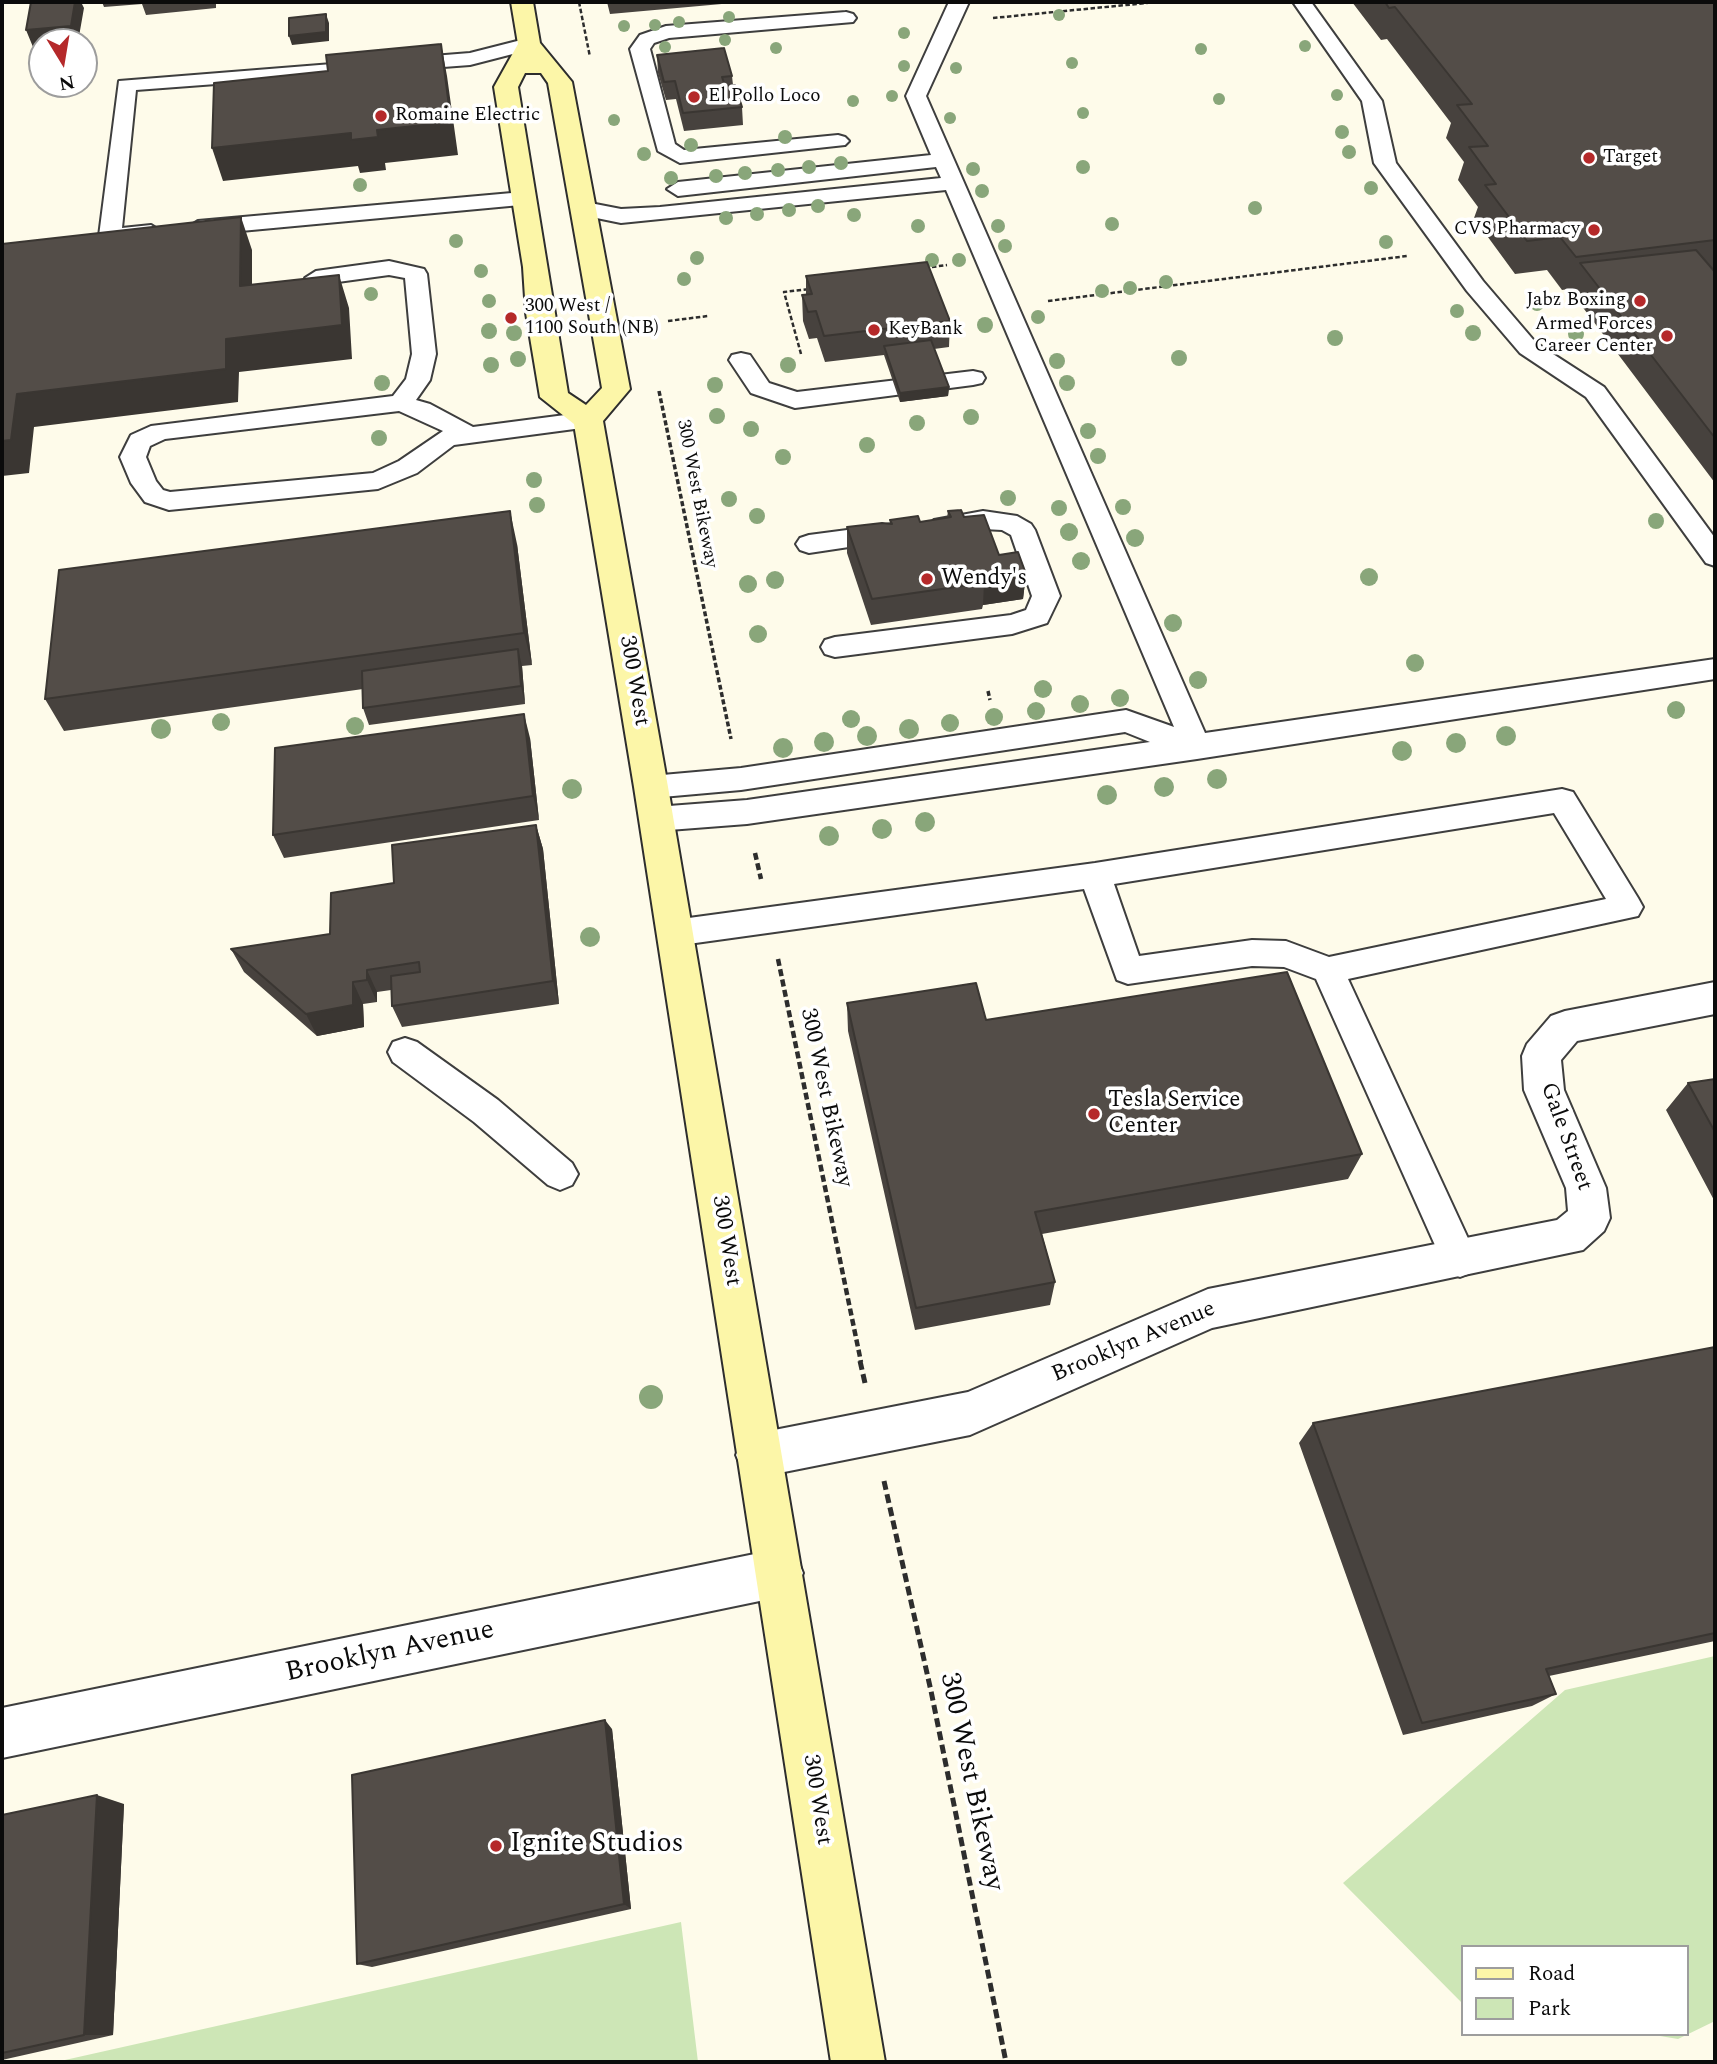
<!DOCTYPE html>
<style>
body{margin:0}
#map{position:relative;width:1717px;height:2064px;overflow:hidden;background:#fefbea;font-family:Spectral,serif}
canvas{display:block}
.frame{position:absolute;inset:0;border:4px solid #0b0b0b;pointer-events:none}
.legend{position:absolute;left:1461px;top:1945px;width:228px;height:91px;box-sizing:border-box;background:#fff;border:2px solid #9d9d9d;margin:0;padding:9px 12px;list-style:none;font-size:21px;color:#0b0b0b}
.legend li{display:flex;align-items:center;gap:14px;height:35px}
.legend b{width:35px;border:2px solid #9d9d9d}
.north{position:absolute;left:28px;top:28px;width:70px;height:70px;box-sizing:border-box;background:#fff;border:2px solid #9d9d9d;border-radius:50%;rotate:169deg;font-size:19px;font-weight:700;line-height:28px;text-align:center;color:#0b0b0b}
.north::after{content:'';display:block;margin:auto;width:24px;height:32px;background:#b5292a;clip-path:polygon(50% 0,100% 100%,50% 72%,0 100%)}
</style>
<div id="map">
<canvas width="1717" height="2064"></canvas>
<div class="frame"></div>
<ul class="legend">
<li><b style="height:9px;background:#fcf6a8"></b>Road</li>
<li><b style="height:19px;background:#cde6b6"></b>Park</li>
</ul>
<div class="north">N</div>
</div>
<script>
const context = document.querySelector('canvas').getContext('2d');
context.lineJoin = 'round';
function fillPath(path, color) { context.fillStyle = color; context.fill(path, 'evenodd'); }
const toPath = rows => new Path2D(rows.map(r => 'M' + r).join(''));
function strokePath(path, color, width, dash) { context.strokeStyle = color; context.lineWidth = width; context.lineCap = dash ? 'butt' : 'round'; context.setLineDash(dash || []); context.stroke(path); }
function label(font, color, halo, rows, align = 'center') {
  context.font = font + ' Spectral,serif'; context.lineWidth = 7; context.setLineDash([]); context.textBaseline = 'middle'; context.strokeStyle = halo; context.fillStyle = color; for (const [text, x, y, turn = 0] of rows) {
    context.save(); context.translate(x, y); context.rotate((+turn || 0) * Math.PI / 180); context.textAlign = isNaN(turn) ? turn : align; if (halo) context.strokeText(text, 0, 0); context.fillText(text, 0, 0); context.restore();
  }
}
const green = toPath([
 [1715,1656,1715,2021,1678,2039,1648,2034,1687,2034,1687,1947,1463,1947,1463,2004,1343,1883,1565,1690],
 [681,1922,698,2062,56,2062]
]);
const pathFar3 = toPath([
 [579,2,590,57],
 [993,18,1157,2],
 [925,268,947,265],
 [1048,301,1407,256],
 [668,321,708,316],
 [801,354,784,292,810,289]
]);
const pathFar2 = toPath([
 [659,391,731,739],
 [988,691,990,700]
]);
const pathFar1 = toPath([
 [755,853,761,879],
 [778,959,861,1362]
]);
const path = toPath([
 [860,1361,865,1383],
 [884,1481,931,1691,1006,2062]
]);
const service = toPath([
 [949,2,969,2,926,96,1205,733,1715,659,1715,679,1197,759,747,824,656,831,645,827,641,819,645,811,656,807,747,800,1150,742,1125,732,741,790,651,798,640,795,636,787,640,779,651,776,741,768,1126,710,1174,727,946,190,621,223,577,214,574,209,585,202,621,209,660,207,941,178,936,167,678,196,667,189,678,182,931,155,906,96,949,2],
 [1293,2,1311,2,1382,101,1396,163,1483,281,1536,343,1604,387,1715,538,1715,566,1706,563,1586,397,1520,353,1467,291,1374,163,1362,101,1293,2],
 [846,12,853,14,856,18,853,22,669,38,654,43,650,49,675,144,684,150,838,135,845,137,849,141,845,145,680,163,658,151,630,49,640,35,666,26,846,12],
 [529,38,539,44,536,48,470,65,136,90,122,228,151,225,162,232,151,239,110,243,99,236,119,81,470,53,529,38],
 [523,192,534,199,531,204,198,235,187,228,198,221,523,192],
 [389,261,424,269,427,274,436,354,430,380,416,400,430,404,473,427,588,412,597,414,600,420,597,426,454,445,417,473,378,489,169,510,145,502,131,483,120,457,131,435,151,426,393,396,406,379,412,354,405,278,389,275,316,285,305,278,316,271,389,261],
 [399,411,443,431,399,461,373,473,170,492,163,490,156,481,146,457,150,446,165,439,399,411],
 [741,353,750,355,769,383,797,392,973,371,982,373,985,378,982,383,973,385,795,408,751,393,729,360,732,355,741,353],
 [983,511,1017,516,1031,524,1035,530,1060,596,1047,623,1012,634,835,657,825,654,821,647,825,640,835,637,1011,615,1026,610,1032,596,1011,535,1002,530,983,529,943,535,934,532,930,526,934,520,983,511],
 [893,524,902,527,906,533,902,539,809,553,800,550,796,544,800,538,809,535,893,524],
 [1562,789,1573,792,1638,898,1643,907,1638,916,1348,979,1478,1260,1473,1272,1460,1277,1447,1272,1316,979,1284,967,1252,966,1128,984,1117,980,1084,889,674,946,663,942,658,933,663,924,674,920,1095,863,1562,789],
 [1554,813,1606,899,1329,957,1286,941,1252,940,1139,956,1114,884,1554,813],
 [405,1038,417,1042,498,1100,572,1163,578,1174,572,1185,560,1190,548,1185,474,1122,393,1062,388,1052,393,1042,405,1038]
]);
const minor = toPath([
 [1715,982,1715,1014,1577,1041,1561,1060,1564,1090,1606,1188,1610,1218,1604,1231,1583,1250,1212,1328,970,1435,759,1477,743,1471,736,1455,743,1439,759,1433,968,1392,1208,1289,1557,1220,1568,1211,1566,1188,1524,1090,1522,1056,1527,1044,1551,1016,1565,1011,1715,982],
 [779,1549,796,1556,803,1573,796,1590,779,1597,2,1758,2,1708,779,1549]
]);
const secondary = toPath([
 [511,2,533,2,540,43,572,82,630,389,603,421,668,787,885,2062,831,2062,634,787,574,424,540,397,526,313,523,267,494,87,518,44,511,2],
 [525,73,541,73,548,83,602,388,586,405,568,393,518,87,525,73]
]);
const trees = [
 [1059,15,6],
 [729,17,6],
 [679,22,6],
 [655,25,6],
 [624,26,6],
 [904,33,6],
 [725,40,6],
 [1305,46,6],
 [665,47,6],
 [776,48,6],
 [1201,49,6],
 [1072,63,6],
 [904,66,6],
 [956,68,6],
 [1337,95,6],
 [892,96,6],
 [1219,99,6],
 [853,101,6],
 [1083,113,6],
 [950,118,6],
 [614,120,6],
 [1342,132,7],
 [785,137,7],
 [691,145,7],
 [1349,152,7],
 [644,154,7],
 [841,163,7],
 [809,167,7],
 [1083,167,7],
 [973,169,7],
 [778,170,7],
 [745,173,7],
 [716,176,7],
 [671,178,7],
 [360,185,7],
 [1371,188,7],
 [982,191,7],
 [818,206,7],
 [1255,208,7],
 [789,210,7],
 [757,214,7],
 [854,215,7],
 [726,218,7],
 [1112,224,7],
 [918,226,7],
 [998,226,7],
 [456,241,7],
 [1386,242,7],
 [1005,246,7],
 [697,258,7],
 [932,260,7],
 [959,260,7],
 [481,271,7],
 [684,279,7],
 [1166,282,7],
 [1130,288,7],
 [1102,291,7],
 [371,294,7],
 [489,301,7],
 [1537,304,7],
 [1457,311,7],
 [1038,317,7],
 [985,325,8],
 [489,331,8],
 [514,333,8],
 [1473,333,8],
 [1576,334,8],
 [1335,338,8],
 [1179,358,8],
 [518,359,8],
 [1057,361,8],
 [491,365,8],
 [788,365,8],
 [382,383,8],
 [1067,383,8],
 [715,385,8],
 [717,416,8],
 [971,417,8],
 [917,423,8],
 [751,429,8],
 [1088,431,8],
 [379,438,8],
 [867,445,8],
 [1098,456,8],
 [783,457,8],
 [534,480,8],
 [1008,498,8],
 [729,499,8],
 [537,505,8],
 [1123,507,8],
 [1059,508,8],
 [757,516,8],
 [1656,521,8],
 [1069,532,9],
 [1135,538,9],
 [1081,561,9],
 [1369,577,9],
 [775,580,9],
 [748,584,9],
 [1173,623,9],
 [758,634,9],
 [1415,663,9],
 [1198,680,9],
 [1043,689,9],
 [1120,698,9],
 [1080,704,9],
 [1676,710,9],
 [1036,711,9],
 [994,717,9],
 [851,719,9],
 [221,722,9],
 [950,723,9],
 [355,726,9],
 [161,729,10],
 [909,729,10],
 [867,736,10],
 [1506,736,10],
 [824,742,10],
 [1456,743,10],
 [783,748,10],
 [1402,751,10],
 [1217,779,10],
 [1164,787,10],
 [572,789,10],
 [1107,795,10],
 [925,822,10],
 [882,829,10],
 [829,836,10],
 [590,937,10],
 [651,1397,12]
];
const wall = toPath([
 [102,2,216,2,216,8,146,15,142,4,104,7],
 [607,2,744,2,610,14],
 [1352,2,1715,2,1715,483,1569,289,1562,290,1547,270,1515,274,1474,218,1478,207,1458,180,1464,162,1446,138,1451,123,1387,39,1381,40],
 [657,55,732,76,733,85,742,107,743,125,684,131,676,99,666,100,658,73],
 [806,276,950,321,949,347,934,349,949,387,948,396,900,402,884,355,825,362,817,338,809,339,803,321,802,295,806,295],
 [948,511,964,517,999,555,1026,574,1023,599,983,605,982,609,871,625,847,553,847,527,890,524,890,520,920,522,947,518],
 [517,544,532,665,522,666,525,704,369,725,363,708,363,689,64,731,45,699],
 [530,738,539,820,284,858,273,835],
 [536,825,543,849,559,1004,402,1027,392,1006,391,990,377,992,377,1002,363,1004,364,1027,317,1036,244,972,231,949,330,934,394,883],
 [847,1003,986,1020,1362,1154,1348,1179,1042,1234,1055,1282,1050,1305,915,1330,848,1031],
 [1715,1079,1715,1202,1666,1110,1688,1083],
 [1715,1347,1715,1641,1549,1676,1556,1694,1532,1706,1403,1735,1299,1443,1313,1423],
 [612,1729,631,1909,372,1967,357,1964],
 [124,1804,113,2035,2,2060,2,1815]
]);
const shadedWall = toPath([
 [75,2,81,2,84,8,78,42,42,42,42,47,33,47,26,30],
 [326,14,329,23,329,41,292,45,289,36],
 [441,44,447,76,458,155,385,163,386,170,360,173,358,166,223,181,212,148,377,130],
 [241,217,252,250,252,320,240,286],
 [339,275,349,308,352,359,239,372,238,402,34,427,29,473,2,476,2,441,17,394,226,339],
 [949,387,948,396,900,402,900,393],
 [510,511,517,544,532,665,524,633],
 [1026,574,1023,599,983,605,984,583,983,580],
 [518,649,522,666,525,704,521,686],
 [524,714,530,738,539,820,533,796],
 [536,825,543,849,559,1004,553,981],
 [367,970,377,992,377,1002,367,980],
 [353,982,363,1004,364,1027,317,1036,306,1014],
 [605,1720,612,1729,631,1909,624,1904],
 [97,1795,124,1804,113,2035,84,2035]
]);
const building = toPath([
 [31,2,75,2,71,26,26,30,31,2],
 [1385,2,1715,2,1715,240,1576,257,1560,237,1527,241,1485,185,1496,184,1469,147,1488,146,1457,105,1472,104,1395,7,1389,8,1385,2],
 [326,14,326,32,289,36,289,18,326,14],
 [441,44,451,122,377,130,378,137,351,140,351,133,212,148,214,83,328,71,326,55,441,44],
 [724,48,732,76,722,77,725,86,735,85,742,107,683,113,675,81,664,82,657,55,724,48],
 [241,217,240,286,339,275,342,325,226,339,226,369,17,394,11,440,2,441,2,244,241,217],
 [1696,250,1715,272,1715,438,1580,263,1696,250],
 [927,262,950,321,824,336,816,311,808,312,802,295,812,294,806,276,927,262],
 [931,340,949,387,900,393,884,346,931,340],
 [961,510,964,517,984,515,999,555,1018,552,1026,574,983,580,984,583,872,599,847,527,882,523,892,524,890,520,918,516,920,522,951,517,948,511,961,510],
 [510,511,524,633,45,699,59,570,510,511],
 [518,649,521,686,363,708,362,671,518,649],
 [524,714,533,796,273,835,275,748,524,714],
 [536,825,553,981,392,1006,391,976,420,972,419,962,367,970,367,980,353,982,353,1005,306,1014,231,949,330,934,331,893,394,883,392,845,536,825],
 [1287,972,1362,1154,1035,1212,1055,1282,916,1308,847,1003,976,983,986,1020,1287,972],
 [1715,1079,1715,1132,1688,1083,1715,1079],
 [1715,1347,1715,1633,1546,1669,1556,1694,1422,1723,1313,1423,1715,1347],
 [605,1720,624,1904,357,1964,352,1775,605,1720],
 [97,1795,84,2035,2,2053,2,1815,97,1795]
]);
const markers = [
 [694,97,7,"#b5292a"],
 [381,116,7,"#b5292a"],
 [1589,158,7,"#b5292a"],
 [1594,230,7,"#b5292a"],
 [1640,301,7,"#b5292a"],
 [511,318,7,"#b5292a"],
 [874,330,7,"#b5292a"],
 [1667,336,7,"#b5292a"],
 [927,579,7,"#b5292a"],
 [1094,1114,7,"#b5292a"],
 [496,1846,7,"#b5292a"]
];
const farPoinames = [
 ["El Pollo Loco",708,97],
 ["Romaine Electric",395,116],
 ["Target",1603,158],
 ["CVS Pharmacy",1580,230,"right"],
 ["Jabz Boxing",1626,301,"right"],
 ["300 West /",525,307],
 ["1100 South (NB)",525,329],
 ["Armed Forces",1653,325,"right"],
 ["Career Center",1653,347,"right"],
 ["KeyBank",888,330]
];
const farStreetnames = [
 ["300 West Bikeway",696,494,79]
];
const poiNames = [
 ["Wendy's",941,579],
 ["Tesla Service",1108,1101],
 ["Center",1108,1127]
];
const streetNames = [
 ["300 West",633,681,80],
 ["300 West Bikeway",825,1098,78],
 ["Gale Street",1565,1137,70],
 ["300 West",725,1241,81],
 ["Brooklyn Avenue",1134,1343,-23],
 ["300 West",816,1800,81]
];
const nearStreetnames = [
 ["Brooklyn Avenue",390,1653,-12],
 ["300 West Bikeway",970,1782,78]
];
const nearPoinames = [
 ["Ignite Studios",510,1846]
];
fillPath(green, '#cde6b6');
strokePath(service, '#3e3e3e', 4);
strokePath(minor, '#3e3e3e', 4);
strokePath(secondary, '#2d2d2d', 4);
strokePath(pathFar3, '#2d2d2d', 2.5, [4.5, 2.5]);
strokePath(pathFar2, '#2d2d2d', 3.5, [5, 2.5]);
strokePath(pathFar1, '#2d2d2d', 4.5, [7, 3.5]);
strokePath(path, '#2d2d2d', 5, [9, 4.5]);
fillPath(service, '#fff');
fillPath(minor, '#fff');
fillPath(secondary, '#fcf6a8');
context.fillStyle = '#89a67a';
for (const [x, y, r] of trees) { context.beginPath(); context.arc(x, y, r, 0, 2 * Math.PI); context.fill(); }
fillPath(wall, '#47423e');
fillPath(shadedWall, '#3a3632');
fillPath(building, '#534d48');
strokePath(building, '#3a3632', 2);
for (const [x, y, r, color] of markers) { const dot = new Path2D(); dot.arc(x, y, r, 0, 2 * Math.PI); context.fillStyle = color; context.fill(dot); strokePath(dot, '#fff', 2.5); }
label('19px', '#0b0b0b', '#fff', farPoinames, 'left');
label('19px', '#0b0b0b', '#fff', farStreetnames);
label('23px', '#0b0b0b', '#fff', poiNames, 'left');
label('23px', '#0b0b0b', '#fff', streetNames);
label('28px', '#0b0b0b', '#fff', nearStreetnames);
label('28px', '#0b0b0b', '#fff', nearPoinames, 'left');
</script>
